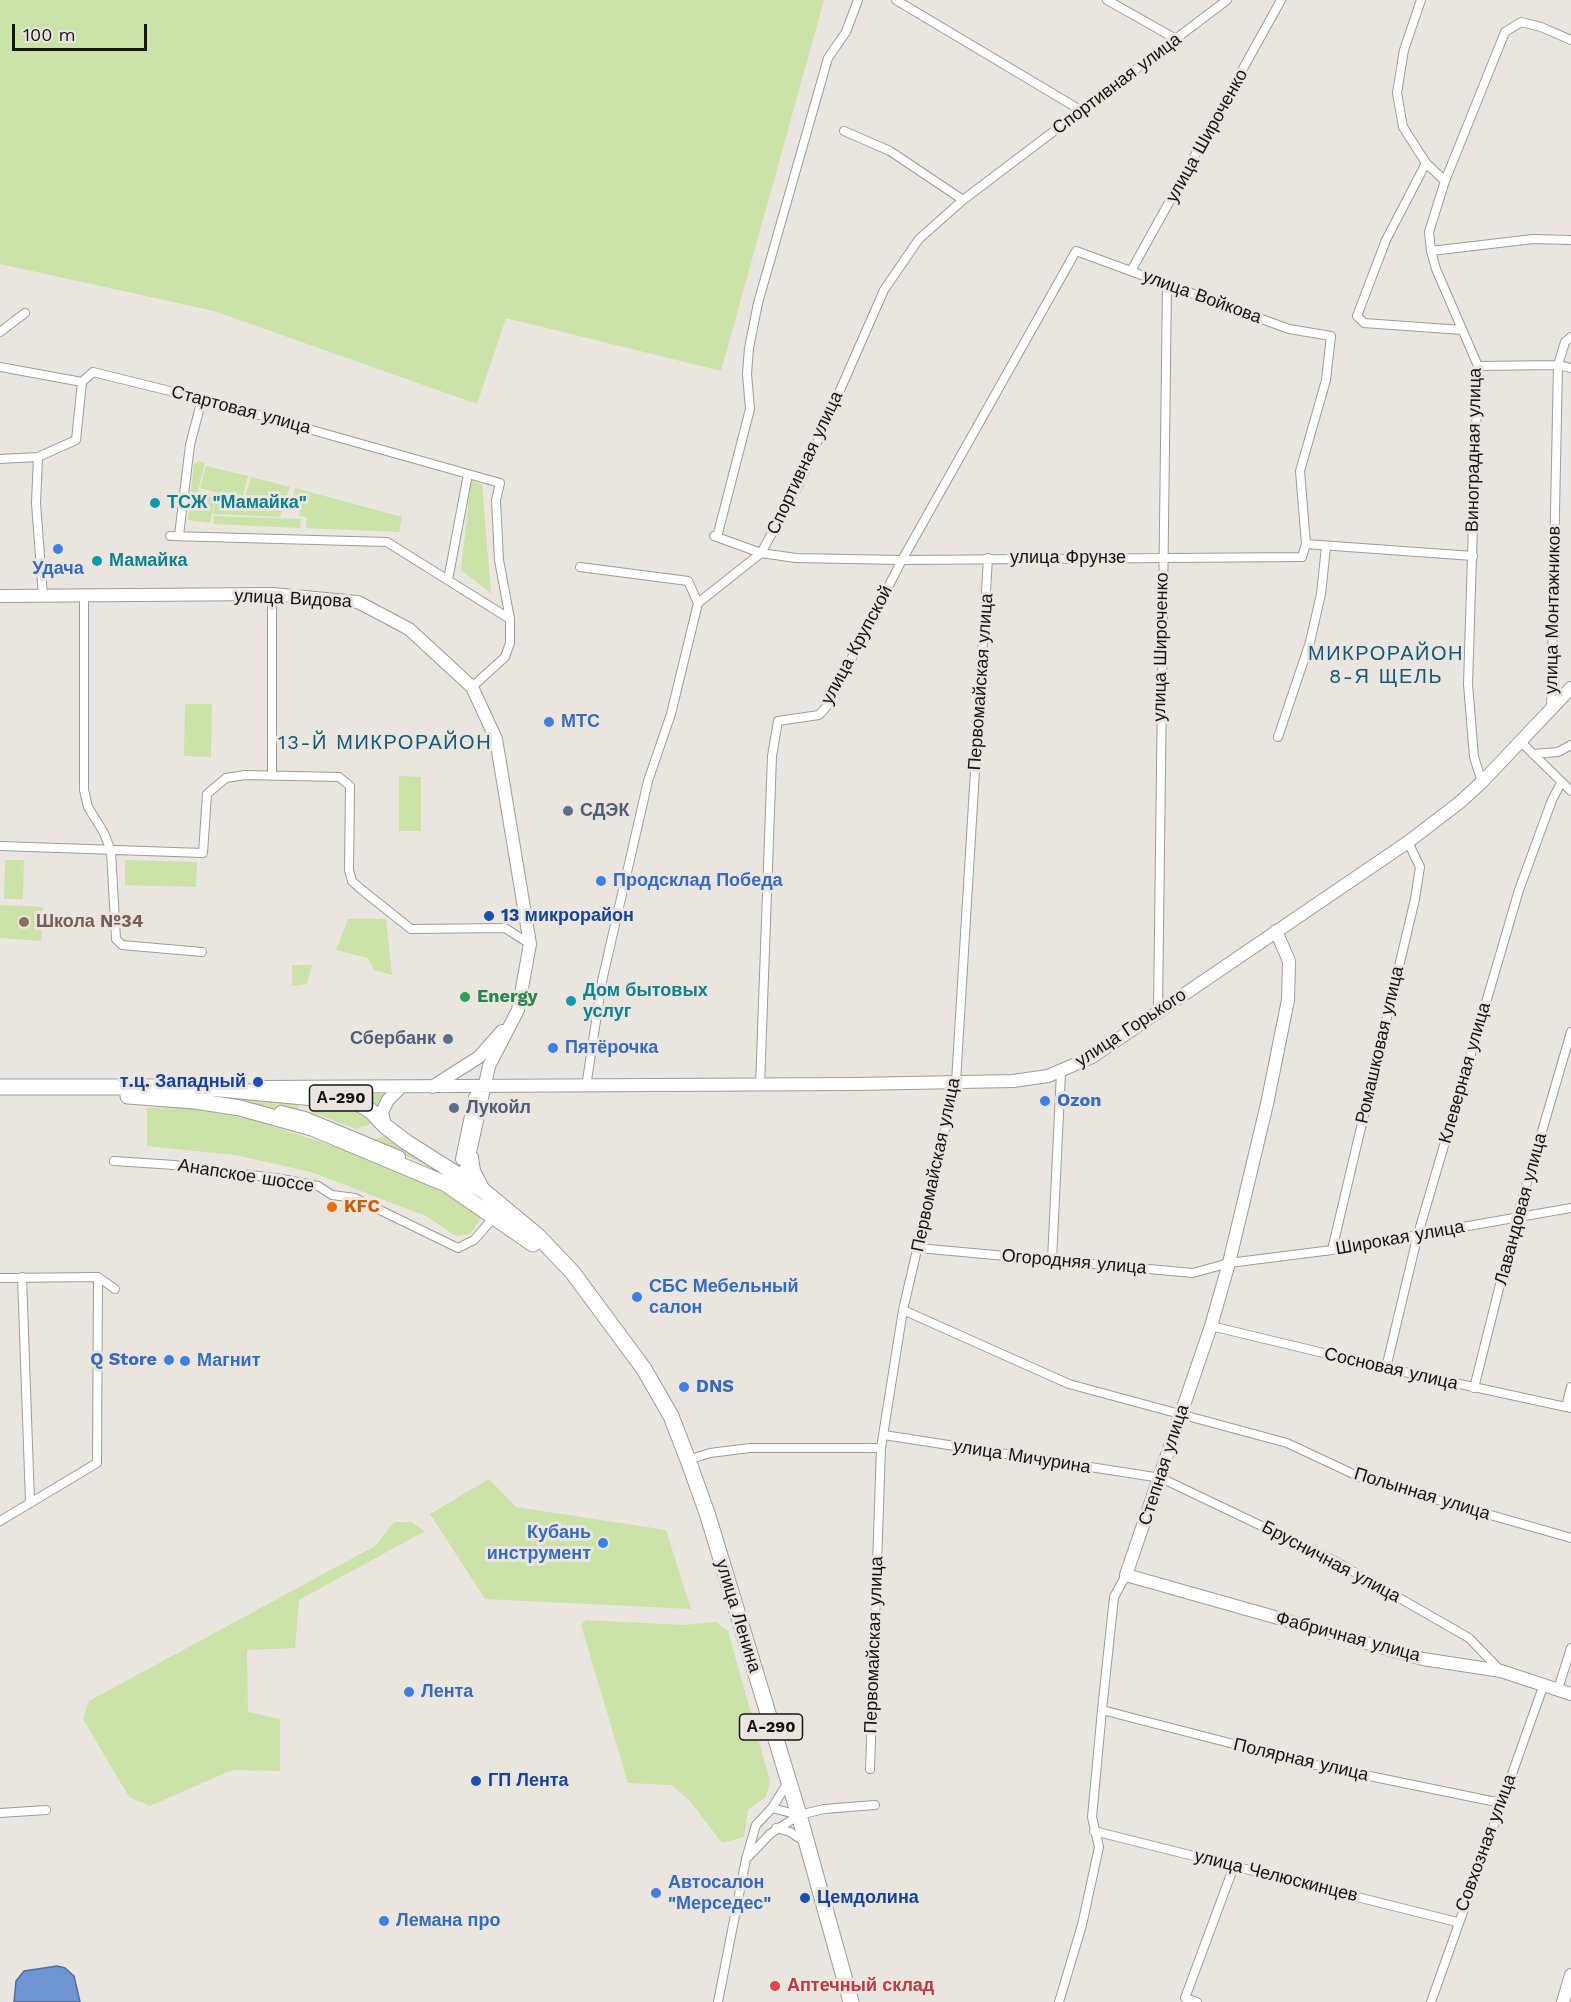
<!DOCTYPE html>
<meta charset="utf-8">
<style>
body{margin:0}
#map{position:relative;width:1571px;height:2002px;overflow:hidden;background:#ebe5e0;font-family:"Work Sans",sans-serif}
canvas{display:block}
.scale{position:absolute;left:12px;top:24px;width:135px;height:27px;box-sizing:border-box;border:3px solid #161412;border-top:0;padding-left:8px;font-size:18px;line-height:21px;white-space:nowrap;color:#161412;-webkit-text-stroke:4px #ebe5e0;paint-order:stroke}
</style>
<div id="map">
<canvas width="1571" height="2002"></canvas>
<div class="scale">100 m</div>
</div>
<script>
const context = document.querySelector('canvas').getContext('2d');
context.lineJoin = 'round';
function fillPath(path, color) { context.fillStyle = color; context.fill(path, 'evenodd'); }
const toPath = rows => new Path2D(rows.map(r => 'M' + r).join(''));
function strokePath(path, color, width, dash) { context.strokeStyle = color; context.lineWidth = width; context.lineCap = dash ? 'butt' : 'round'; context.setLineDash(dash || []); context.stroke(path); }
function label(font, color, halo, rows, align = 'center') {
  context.font = font + ' "Work Sans",sans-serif'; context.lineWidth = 6; context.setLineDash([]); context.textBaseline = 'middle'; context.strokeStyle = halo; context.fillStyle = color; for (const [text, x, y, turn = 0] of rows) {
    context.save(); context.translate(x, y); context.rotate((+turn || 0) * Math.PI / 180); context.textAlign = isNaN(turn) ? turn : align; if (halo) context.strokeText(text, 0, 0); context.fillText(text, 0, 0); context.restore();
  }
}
const green = toPath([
 [0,0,824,0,721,371,506,318,477,404,214,311,0,264],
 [199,461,205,463,198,491,216,495,210,523,188,520,194,464],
 [206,466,248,476,242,499,200,488],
 [251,477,290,487,280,517,213,514,217,495,244,500],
 [471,481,482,484,491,593,461,570],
 [295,488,402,517,399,532,306,528,307,517,299,516,301,506,291,502],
 [214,516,301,519,300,528,213,524],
 [185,704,212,704,211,757,184,756],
 [399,776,421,777,421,831,399,831],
 [5,860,24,860,23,899,4,899],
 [125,860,197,862,196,887,125,885],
 [0,905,43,907,41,941,0,938],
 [348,919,386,919,392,975,374,970,368,958,336,950],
 [292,965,312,965,307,984,292,986],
 [391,1094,380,1109,360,1095],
 [228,1097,298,1101,298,1113,228,1099],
 [312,1104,358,1108,370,1118,370,1124,357,1129,337,1122,314,1113],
 [181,1107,253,1120,330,1145,396,1168,447,1194,482,1217,470,1234,456,1236,426,1216,311,1172,235,1155,147,1146,147,1108],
 [385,1136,396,1145,423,1159,486,1202,418,1161,371,1140],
 [489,1479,516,1507,666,1530,691,1609,485,1599,430,1514],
 [394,1522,411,1522,425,1531,299,1600,295,1648,247,1650,248,1712,280,1719,280,1771,232,1770,150,1806,129,1797,83,1719,89,1701,375,1546],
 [586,1620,684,1625,716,1622,728,1631,770,1781,766,1797,748,1810,744,1837,722,1843,690,1801,672,1785,628,1783,581,1625]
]);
const water = toPath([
 [57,1966,65,1968,74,1976,80,2002,14,2002,16,1981,24,1971,57,1966]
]);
const street = toPath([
 [896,0,1082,111],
 [1107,0,1176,39],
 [1421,0,1404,50,1397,93,1403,127,1426,163,1445,181],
 [844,131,890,151,963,200],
 [1426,163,1386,240,1357,316,1364,323,1462,330],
 [1431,251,1533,239,1571,240],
 [1131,271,1281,0],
 [0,332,25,313],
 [1478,366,1558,365,1571,368],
 [0,367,82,382,93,372,202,399,500,483,496,500,499,560,510,619,510,643,505,657,472,687],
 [38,457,36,503,43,596],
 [0,459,38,457,76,440,82,382],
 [179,535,190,445,202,399],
 [170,536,387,542,510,619],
 [714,536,761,553,796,558,902,560,1302,557,1306,544,1300,471,1326,380,1331,336,1289,329,1076,251,902,560,827,706,819,715,778,721,772,756,760,1086],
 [717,537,750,409,747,374,749,348,758,303,828,58,846,32,858,0],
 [1306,544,1473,556],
 [580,567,688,581,698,603],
 [448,580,468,474],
 [84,596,84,790,88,807,104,833,111,851,116,939,122,945,202,952],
 [1551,709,1558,365,1565,342,1571,337],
 [1278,737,1310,642,1321,594,1326,547],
 [1521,742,1571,791],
 [1533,754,1558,752,1571,745],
 [272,776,272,594],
 [1482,782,1474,757,1468,684,1478,366,1436,269,1431,251,1429,232,1445,181,1505,32,1521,22,1541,27,1571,40],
 [0,846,203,853,207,794,226,778,245,775,339,777,350,786,349,870,352,881,362,890,411,929,505,928,530,944],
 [1158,1011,1167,283],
 [586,1087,602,981,648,781,671,714,698,603,761,553,798,486,884,290,919,239,963,200,1227,0],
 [114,1161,174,1165,282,1179,318,1186,332,1195,355,1198,458,1248,474,1240,495,1216],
 [918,1248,1193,1273,1229,1263,1332,1250,1571,1208],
 [1332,1250,1415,899,1420,867,1408,842],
 [1052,1260,1061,1072],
 [22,1277,30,1502],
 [0,1278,98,1277,115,1289],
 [903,1310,1069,1384,1287,1443,1364,1479,1571,1538],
 [1211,1326,1386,1368,1571,1408],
 [1386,1368,1418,1234,1519,890,1552,800,1561,783],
 [1474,1388,1517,1217,1571,1032],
 [1566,1407,1571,1387],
 [884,1435,1161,1478,1335,1561,1469,1638,1501,1671],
 [688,1460,710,1453,750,1448,881,1448],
 [0,1521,97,1463,98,1277],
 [1558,1689,1571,1648],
 [1102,1710,1311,1764,1501,1803],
 [870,1769,881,1448,903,1310,956,1082,988,558],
 [772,1808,788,1782],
 [0,1813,46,1810],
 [776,1828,790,1832,805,1842],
 [1094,1831,1457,1922],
 [748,1857,770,1834,799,1815,824,1809,875,1805],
 [718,2002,746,1859,756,1825,772,1808,799,1815],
 [1059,2002,1082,1925,1099,1847,1092,1817,1102,1710,1114,1597,1126,1575],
 [1197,2002,1185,1998,1234,1866],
 [1431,2002,1544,1684]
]);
const secondary = toPath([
 [0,596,272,594,358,602,409,629,472,687,496,739,530,944,518,1010,489,1066,467,1166,464,1172,454,1178],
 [1276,931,1289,961,1288,1000,1267,1104,1229,1263,1211,1326,1126,1575,1423,1659,1501,1671,1571,1694],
 [262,1087,855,1084,1013,1081,1048,1076,1092,1057,1408,842,1459,803,1482,782,1571,688],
 [432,1087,479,1057,502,1031],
 [281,1112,305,1118,399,1157],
 [385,1126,382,1112,388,1100,400,1088],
 [472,1157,474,1171,485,1192],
 [462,1159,475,1097],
 [1563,2002,1571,1975]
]);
const highway = toPath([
 [0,1087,199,1087,356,1102,371,1111,385,1126,406,1142,485,1192,538,1236,573,1273,644,1369,671,1416,688,1460,707,1513,799,1815,851,2002],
 [128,1096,195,1101,240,1108,312,1128,446,1184,533,1244]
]);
const markers = [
 [155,503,6,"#0f9aa8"],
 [58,549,6,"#3f7fe0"],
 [97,561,6,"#0f9aa8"],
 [549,722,6,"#3f7fe0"],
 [568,811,6,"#5c6f8a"],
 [601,881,6,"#3f7fe0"],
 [489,916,6,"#1a4fb4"],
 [24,922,6,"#8d6e63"],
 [465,997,6,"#2e9e5b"],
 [571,1001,6,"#0f9aa8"],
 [448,1039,6,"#5c6f8a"],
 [553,1048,6,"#3f7fe0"],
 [258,1082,6,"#1a4fb4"],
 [1045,1101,6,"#3f7fe0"],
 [454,1108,6,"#5c6f8a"],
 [332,1207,6,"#e8710a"],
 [637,1297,6,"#3f7fe0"],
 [169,1360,6,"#3f7fe0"],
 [185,1361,6,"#3f7fe0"],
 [684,1387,6,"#3f7fe0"],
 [603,1543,6,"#3f7fe0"],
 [409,1692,6,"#3f7fe0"],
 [476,1781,6,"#1a4fb4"],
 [656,1893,6,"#3f7fe0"],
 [805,1898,6,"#1a4fb4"],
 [384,1921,6,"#3f7fe0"],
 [775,1986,6,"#e0444e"]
];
const shields = [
 [341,1098,63],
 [771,1727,63]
];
const shieldNames = [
 ["А-290",341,1098],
 ["А-290",771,1727]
];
const streetNames = [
 ["Спортивная улица",1117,84,-37],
 ["улица Широченко",1207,136,-61],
 ["улица Войкова",1202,297,20],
 ["Стартовая улица",241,410,15],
 ["Виноградная улица",1474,450,-89],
 ["Спортивная улица",805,463,-65],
 ["улица Фрунзе",1068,558],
 ["улица Видова",293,599,3],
 ["улица Монтажников",1553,610,-89],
 ["улица Крупской",857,645,-62],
 ["улица Широченко",1161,647,-89],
 ["Первомайская улица",981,682,-86],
 ["улица Горького",1131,1028,-33],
 ["Ромашковая улица",1380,1045,-77],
 ["Клеверная улица",1465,1073,-74],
 ["Первомайская улица",936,1165,-78],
 ["Анапское шоссе",246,1176,9],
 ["Лавандовая улица",1521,1209,-75],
 ["Широкая улица",1400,1238,-10],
 ["Огородняя улица",1074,1262,5],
 ["Сосновая улица",1391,1369,13],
 ["улица Мичурина",1022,1457,9],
 ["Степная улица",1164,1465,-72],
 ["Полынная улица",1422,1494,17],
 ["Брусничная улица",1331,1562,28],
 ["улица Ленина",738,1616,73],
 ["Фабричная улица",1348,1637,15],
 ["Первомайская улица",874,1645,-88],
 ["Полярная улица",1301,1760,13],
 ["Совхозная улица",1486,1843,-70],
 ["улица Челюскинцев",1276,1876,14]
];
const cultureNames = [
 ["ТСЖ \"Мамайка\"",167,503],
 ["Мамайка",109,561],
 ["Дом бытовых",583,991],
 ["услуг",583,1012]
];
const shopNames = [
 ["Удача",58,569,"center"],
 ["МТС",561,722],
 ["Продсклад Победа",613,881],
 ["Пятёрочка",565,1048],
 ["Ozon",1057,1101],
 ["СБС Мебельный",649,1287],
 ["салон",649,1308],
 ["Q Store",157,1360,"right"],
 ["Магнит",197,1361],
 ["DNS",696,1387],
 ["Кубань",591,1533,"right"],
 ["инструмент",591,1554,"right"],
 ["Лента",421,1692],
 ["Автосалон",668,1883],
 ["\"Мерседес\"",668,1904],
 ["Лемана про",396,1921]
];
const serviceNames = [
 ["СДЭК",580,811],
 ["Сбербанк",436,1039,"right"],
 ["Лукойл",466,1108]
];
const transitNames = [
 ["13 микрорайон",501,916],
 ["т.ц. Западный",246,1082,"right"],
 ["ГП Лента",488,1781],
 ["Цемдолина",817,1898]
];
const educationNames = [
 ["Школа №34",36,922]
];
const leisureNames = [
 ["Energy",477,997]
];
const foodNames = [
 ["KFC",344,1207]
];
const healthNames = [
 ["Аптечный склад",787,1986]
];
const neighbourhoodNames = [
 ["МИКРОРАЙОН",1386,654],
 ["8-Я ЩЕЛЬ",1386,677],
 ["13-Й МИКРОРАЙОН",385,743]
];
fillPath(green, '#cae1a7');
fillPath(water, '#6e94d4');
strokePath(water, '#546e9a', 1.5);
strokePath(street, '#a09b96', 10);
strokePath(secondary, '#a09b96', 14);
strokePath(highway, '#a09b96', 17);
strokePath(street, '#fff', 8);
strokePath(secondary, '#fff', 12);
strokePath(highway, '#fff', 15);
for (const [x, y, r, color] of markers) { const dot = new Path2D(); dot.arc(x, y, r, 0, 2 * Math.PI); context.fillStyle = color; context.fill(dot); strokePath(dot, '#ebe5e0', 2); }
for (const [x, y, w] of shields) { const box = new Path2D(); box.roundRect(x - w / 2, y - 13, w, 26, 4.5); context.fillStyle = '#ebe5e0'; context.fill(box); strokePath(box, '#161412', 1.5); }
label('bold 16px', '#161412', null, shieldNames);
label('18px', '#161412', '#ebe5e0', streetNames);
label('bold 18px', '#0d838f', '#ebe5e0', cultureNames, 'left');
label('bold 18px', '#366cbe', '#ebe5e0', shopNames, 'left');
label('bold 18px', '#4e5e75', '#ebe5e0', serviceNames, 'left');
label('bold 18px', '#164399', '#ebe5e0', transitNames, 'left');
label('bold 18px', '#785e54', '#ebe5e0', educationNames, 'left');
label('bold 18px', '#27864d', '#ebe5e0', leisureNames, 'left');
label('bold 18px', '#c56008', '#ebe5e0', foodNames, 'left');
label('bold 18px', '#be3a42', '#ebe5e0', healthNames, 'left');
context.letterSpacing = '1.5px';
label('20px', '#135a76', '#ebe5e0', neighbourhoodNames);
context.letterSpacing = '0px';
</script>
